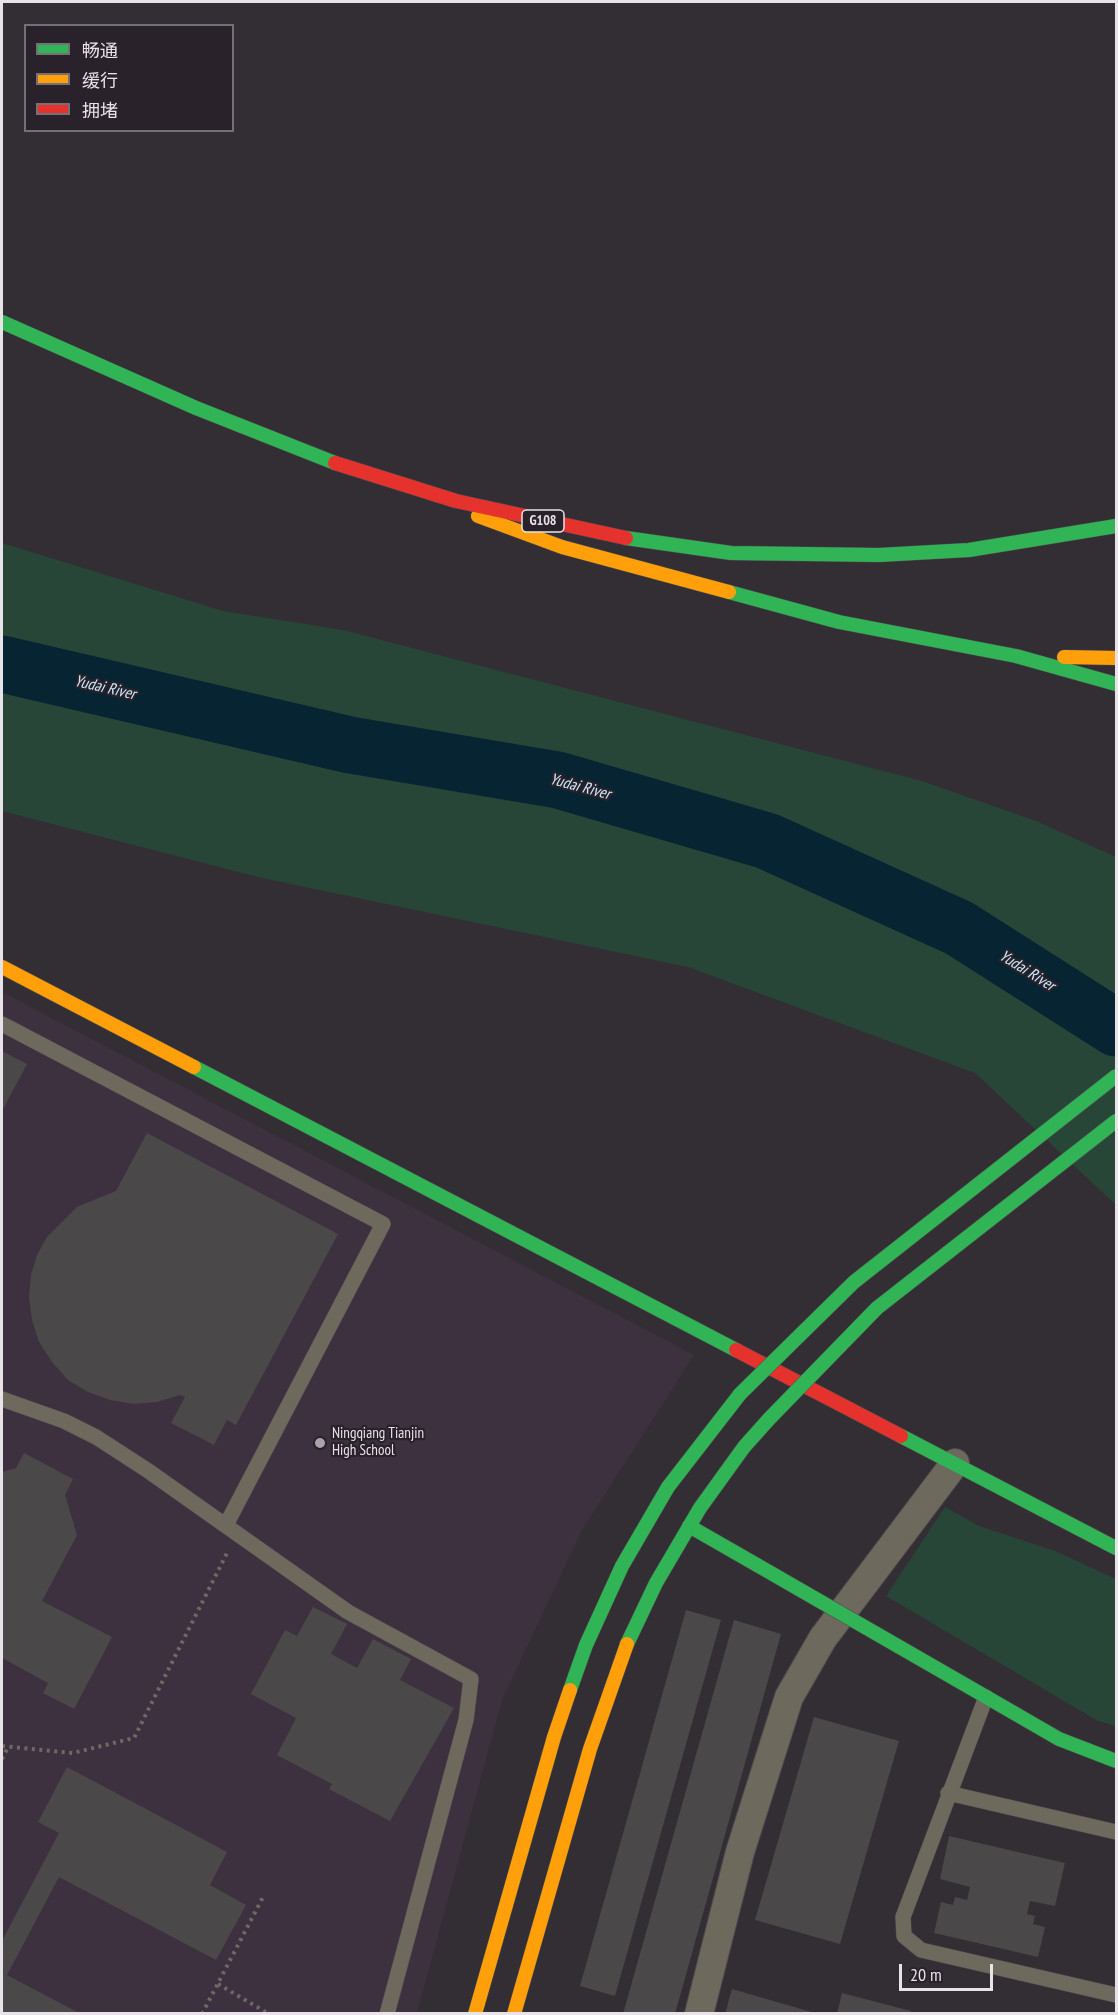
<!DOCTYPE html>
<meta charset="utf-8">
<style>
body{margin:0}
#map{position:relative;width:1118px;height:2015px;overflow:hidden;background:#322e33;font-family:"PT Sans Narrow","Noto Sans SC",sans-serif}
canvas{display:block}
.frame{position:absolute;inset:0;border:3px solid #e8e2e9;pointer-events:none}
.legend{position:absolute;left:24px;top:24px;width:210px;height:108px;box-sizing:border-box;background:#29222b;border:2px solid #756f77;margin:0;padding:8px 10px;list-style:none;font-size:18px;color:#e8e2e9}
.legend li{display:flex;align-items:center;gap:12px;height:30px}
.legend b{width:30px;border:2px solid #756f77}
.scale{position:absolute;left:899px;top:1964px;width:94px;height:27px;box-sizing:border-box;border:3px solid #e8e2e9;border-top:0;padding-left:8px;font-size:18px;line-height:21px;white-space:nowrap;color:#e8e2e9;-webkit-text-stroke:4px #29222b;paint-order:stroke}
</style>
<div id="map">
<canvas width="1118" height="2015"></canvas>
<div class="frame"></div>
<ul class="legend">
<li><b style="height:8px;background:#30b455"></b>畅通</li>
<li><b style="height:8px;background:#ff9f0a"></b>缓行</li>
<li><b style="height:8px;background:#e5322d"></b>拥堵</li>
</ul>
<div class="scale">20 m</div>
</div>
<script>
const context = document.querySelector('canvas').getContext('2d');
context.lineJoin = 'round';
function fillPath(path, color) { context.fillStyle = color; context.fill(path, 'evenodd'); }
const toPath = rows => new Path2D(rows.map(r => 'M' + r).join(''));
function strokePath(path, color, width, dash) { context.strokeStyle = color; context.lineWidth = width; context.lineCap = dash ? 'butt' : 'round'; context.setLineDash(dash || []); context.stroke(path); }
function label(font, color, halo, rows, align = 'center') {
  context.font = font + ' "PT Sans Narrow",sans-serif'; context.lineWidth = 4.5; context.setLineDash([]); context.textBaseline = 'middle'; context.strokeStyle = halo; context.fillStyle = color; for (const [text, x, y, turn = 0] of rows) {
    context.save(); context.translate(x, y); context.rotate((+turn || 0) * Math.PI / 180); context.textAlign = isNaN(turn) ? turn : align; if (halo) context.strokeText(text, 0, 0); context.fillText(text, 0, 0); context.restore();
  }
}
const built = toPath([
 [2,992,694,1355,582,1530,502,1700,417,2013,2,2013]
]);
const green = toPath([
 [2,543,223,611,343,630,922,781,1036,821,1116,857,1116,1205,975,1073,688,967,262,878,2,811],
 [945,1507,979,1526,1055,1551,1116,1579,1116,1726,1098,1721,886,1596]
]);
const river = toPath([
 [2,664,350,745,558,780,767,841,959,928,1116,1028]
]);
const building = toPath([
 [2,1051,27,1064,2,1111],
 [147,1133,338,1234,236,1425,227,1420,214,1445,171,1423,185,1397,180,1395,157,1402,134,1404,110,1400,88,1392,68,1380,52,1362,39,1342,32,1320,29,1297,31,1275,37,1255,47,1237,77,1207,116,1191],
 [24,1453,73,1479,65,1495,77,1535,42,1601,112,1637,74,1709,43,1693,48,1683,2,1658,2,1472,16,1468],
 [313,1607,347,1624,331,1654,357,1668,373,1639,411,1659,400,1680,454,1708,390,1821,329,1789,332,1784,277,1755,296,1718,251,1694,285,1630,297,1636],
 [686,1610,721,1620,615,1996,580,1986],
 [734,1620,781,1634,675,2014,623,2014],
 [814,1717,899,1741,840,1944,755,1920],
 [67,1767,227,1852,210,1885,246,1905,216,1960,59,1877,7,1975,81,2014,2,2014,2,1941,59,1833,38,1822],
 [949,1836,1065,1863,1055,1906,1030,1901,1027,1914,1035,1916,1033,1924,1045,1927,1038,1957,934,1933,941,1902,953,1905,955,1897,967,1900,970,1887,940,1879],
 [732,1989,815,2013,815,2014,725,2014],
 [842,1993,911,2011,910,2014,837,2014]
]);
const path = toPath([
 [2,1746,73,1753,134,1738,227,1553],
 [2,1759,8,1747],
 [218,1984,269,2014],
 [202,2014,263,1897]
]);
const lane = toPath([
 [2,1024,383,1224,226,1525],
 [2,1399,64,1421,96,1437,147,1470,348,1612,471,1679,466,1720,387,2014],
 [986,1697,903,1917,904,1936,921,1950,1116,1995],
 [948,1793,1116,1832]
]);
const street = toPath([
 [699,2014,740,1852,789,1697,823,1638,955,1463]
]);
const fast = toPath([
 [2,322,196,408,335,463],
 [626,538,731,553,879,555,969,550,1116,526],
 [729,592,839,622,1016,656,1116,684],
 [194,1067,736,1350],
 [901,1436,1116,1548],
 [689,1526,757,1565],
 [627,1644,656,1583,700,1508,744,1447,769,1419],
 [969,1687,1059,1739,1116,1761],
 [570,1690,586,1645,622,1566,668,1487,740,1394]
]);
const slow = toPath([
 [478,516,562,547,729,592],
 [1064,657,1116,658],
 [2,967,194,1067],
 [475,2014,554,1737,570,1690],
 [514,2014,590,1749,627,1644]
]);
const jam = toPath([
 [335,463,456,501,626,538],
 [736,1350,901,1436]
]);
const fastBridge = toPath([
 [740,1394,854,1282,1116,1076],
 [769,1419,877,1308,1116,1121],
 [757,1565,969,1687]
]);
const markers = [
 [320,1443,6,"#a8a3a9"]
];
const shields = [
 [543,521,42]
];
const shieldNames = [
 ["G108",543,521]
];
const poiNames = [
 ["Ningqiang Tianjin",332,1434],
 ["High School",332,1451]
];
const waterNames = [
 ["Yudai River",105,688,13],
 ["Yudai River",580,787,15],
 ["Yudai River",1027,971,32]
];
fillPath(built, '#3d313f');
fillPath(green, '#284638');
strokePath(river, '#072432', 57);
fillPath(building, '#4b4849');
strokePath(lane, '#4e4c4f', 16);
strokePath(street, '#4e4c4f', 30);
strokePath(fast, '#4e4c4f', 15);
strokePath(slow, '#4e4c4f', 15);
strokePath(jam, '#4e4c4f', 15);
strokePath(path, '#6d6963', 4, [3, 4.5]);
strokePath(lane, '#6e695d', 15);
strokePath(street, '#6e695d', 28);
strokePath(fast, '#30b455', 14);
strokePath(slow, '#ff9f0a', 14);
strokePath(jam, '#e5322d', 14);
strokePath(fastBridge, '#4e4c4f', 15, []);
strokePath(fastBridge, '#30b455', 14);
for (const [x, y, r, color] of markers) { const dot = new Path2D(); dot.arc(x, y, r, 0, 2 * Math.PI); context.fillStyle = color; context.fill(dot); strokePath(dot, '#29222b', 2); }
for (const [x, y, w] of shields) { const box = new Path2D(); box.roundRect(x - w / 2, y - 11, w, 22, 4.5); context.fillStyle = '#29222b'; context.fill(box); strokePath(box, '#e8e2e9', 1.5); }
label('bold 14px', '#e8e2e9', null, shieldNames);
label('15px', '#e8e2e9', '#29222b', poiNames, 'left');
label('italic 16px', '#c8e9fc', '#29222b', waterNames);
</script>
